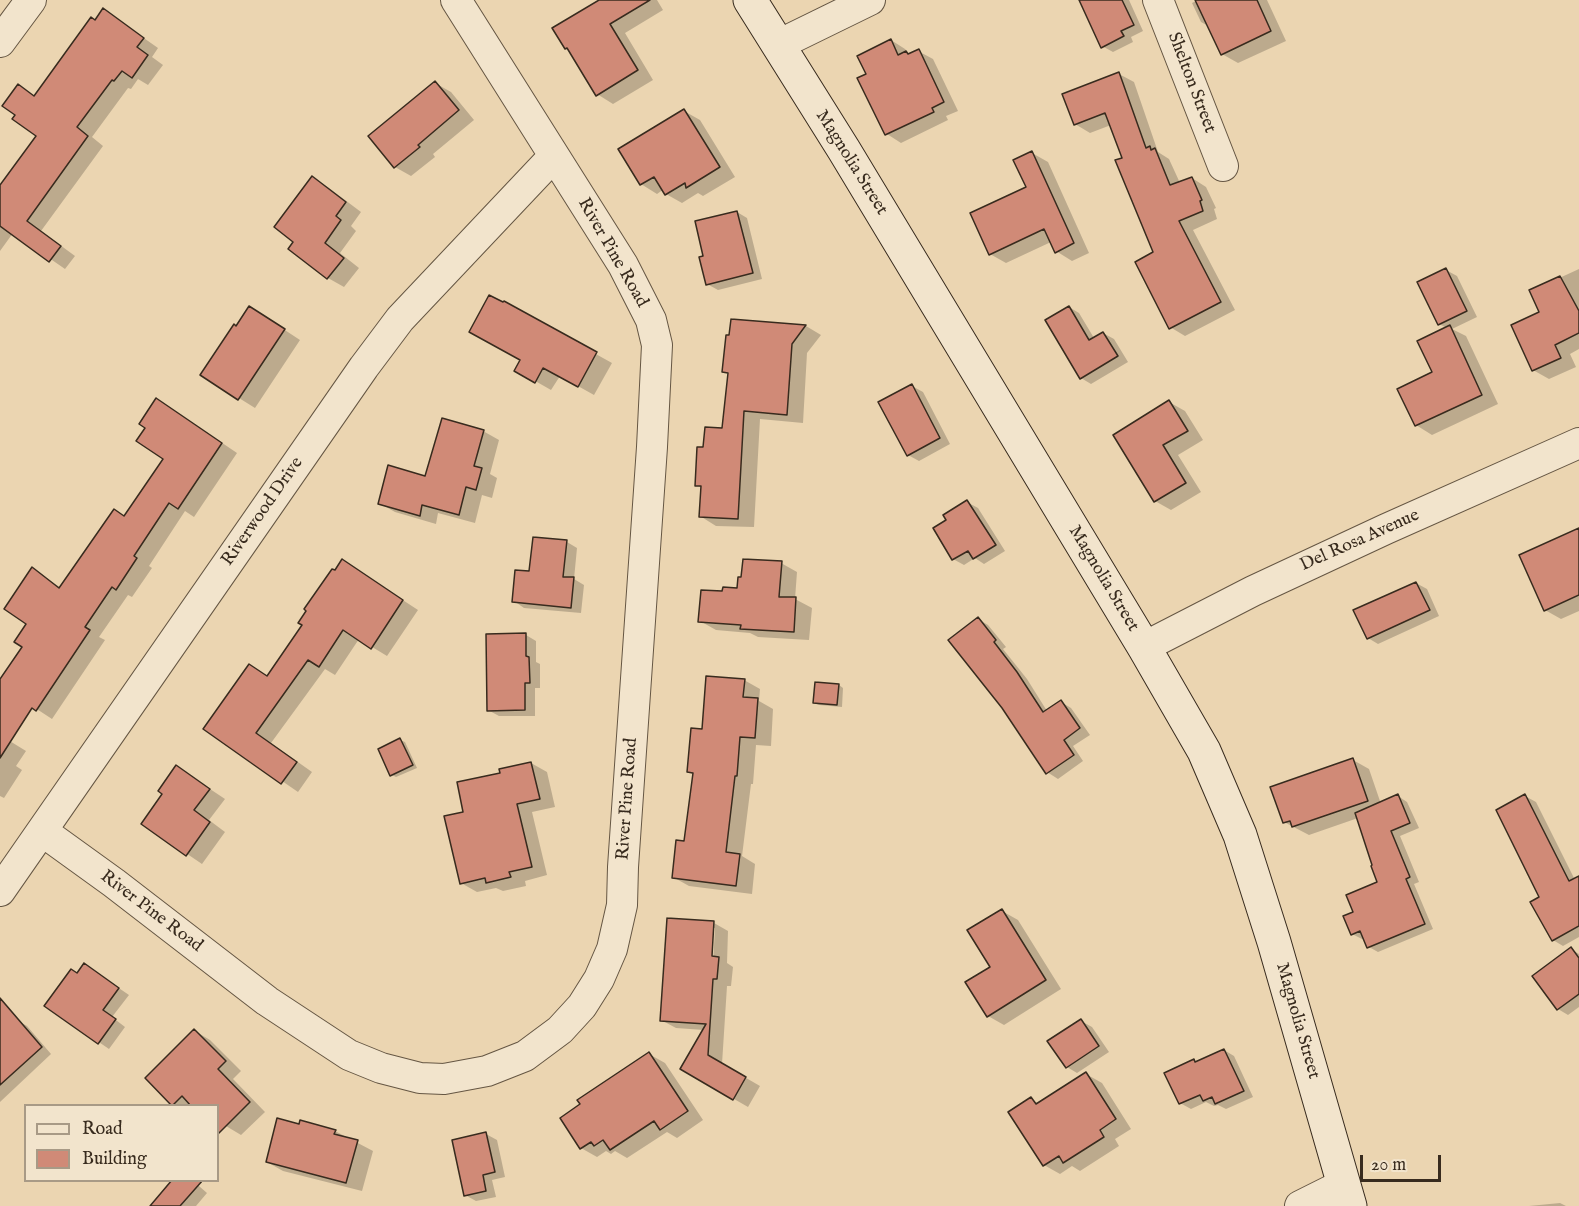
<!DOCTYPE html>
<style>
body{margin:0}
#map{position:relative;width:1579px;height:1206px;overflow:hidden;background:#ebd5b1;font-family:"IM FELL English",serif}
canvas{display:block}
.legend{position:absolute;left:24px;top:1104px;width:195px;height:78px;box-sizing:border-box;background:#f2e4cc;border:2px solid #a89a86;margin:0;padding:8px 10px;list-style:none;font-size:18px;color:#382b1e}
.legend li{display:flex;align-items:center;gap:12px;height:30px}
.legend b{width:30px;border:2px solid #a89a86}
.scale{position:absolute;left:1360px;top:1155px;width:81px;height:27px;box-sizing:border-box;border:3px solid #382b1e;border-top:0;padding-left:8px;font-size:18px;line-height:21px;white-space:nowrap;color:#382b1e;-webkit-text-stroke:4px #f2e4cc;paint-order:stroke}
</style>
<div id="map">
<canvas width="1579" height="1206"></canvas>
<ul class="legend">
<li><b style="height:8px;background:#f2e4cc"></b>Road</li>
<li><b style="height:16px;background:#d08a77"></b>Building</li>
</ul>
<div class="scale">20 m</div>
</div>
<script>
const context = document.querySelector('canvas').getContext('2d');
context.lineJoin = 'round';
function fillPath(path, color) { context.fillStyle = color; context.fill(path, 'evenodd'); }
const toPath = rows => new Path2D(rows.map(r => 'M' + r).join(''));
function strokePath(path, color, width, dash) { context.strokeStyle = color; context.lineWidth = width; context.lineCap = dash ? 'butt' : 'round'; context.setLineDash(dash || []); context.stroke(path); }
function label(font, color, halo, rows, align = 'center') {
  context.font = font + ' "IM FELL English",serif'; context.lineWidth = 6; context.setLineDash([]); context.textBaseline = 'middle'; context.strokeStyle = halo; context.fillStyle = color; for (const [text, x, y, turn = 0] of rows) {
    context.save(); context.translate(x, y); context.rotate((+turn || 0) * Math.PI / 180); context.textAlign = isNaN(turn) ? turn : align; if (halo) context.strokeText(text, 0, 0); context.fillText(text, 0, 0); context.restore();
  }
}
const shadow = toPath([
 [602,0,657,0,663,10,625,33,653,80,613,104,597,94,571,51,566,48],
 [1080,0,1129,0,1143,31,1131,37,1133,42,1113,52,1102,46],
 [1198,0,1267,0,1286,41,1238,63,1222,54,1210,27,1201,22,1192,3],
 [104,10,158,48,152,57,163,65,148,85,138,79,131,89,128,88,92,137,103,146,41,231,75,256,65,269,13,233,0,251,0,188,38,136,17,115,19,86,35,96],
 [891,40,905,49,910,55,918,51,933,59,958,111,946,116,948,120,901,143,887,134,868,74],
 [1119,74,1134,82,1158,152,1169,159,1180,183,1192,178,1206,187,1216,208,1214,209,1217,219,1193,230,1235,310,1185,336,1170,327,1155,253,1111,125,1090,133,1075,124],
 [435,83,451,92,474,120,433,154,435,157,411,176,395,167,370,136],
 [684,111,700,120,735,177,703,196,698,193,682,203,666,194,664,189,657,194,641,184],
 [1032,153,1048,162,1089,253,1072,261,1056,251,1051,242,1006,263,990,254,1027,188],
 [313,178,329,188,361,212,351,226,356,231,340,253,359,268,344,287,328,278,290,249,295,242],
 [737,212,747,218,762,279,718,290,707,284],
 [1579,269,1579,349,1570,354,1576,367,1549,379,1533,370,1541,313,1531,291],
 [1446,270,1457,276,1477,317,1452,329,1466,336,1498,404,1432,435,1416,425,1399,390,1434,373,1447,328,1439,324],
 [504,303,612,363,594,395,560,376,551,390,516,370,521,359],
 [1069,307,1079,313,1094,338,1103,333,1114,339,1128,362,1091,384,1081,378],
 [265,317,300,340,255,408,202,375,237,327],
 [732,321,806,326,821,335,807,353,803,423,760,419,754,527,716,526,700,516,702,488,697,485,705,448,724,429,730,374,724,371],
 [912,386,923,392,950,444,919,461,908,455],
 [1169,402,1185,411,1203,440,1178,455,1201,492,1171,510,1155,501,1115,435],
 [172,409,237,453,194,517,185,511,149,566,152,568,132,597,128,595,99,637,105,640,52,719,0,685,0,682,24,647,29,623,33,569,61,588,125,517,165,458],
 [483,431,499,440,490,474,497,478,492,498,482,495,475,523,438,513,436,524,395,512,379,503,426,478],
 [967,502,978,508,1005,551,984,564,975,558,964,565,953,559,948,521],
 [1579,529,1579,611,1561,619,1545,610],
 [567,542,577,548,574,579,584,585,581,613,524,608,514,601,531,573],
 [343,561,418,610,387,656,359,639,335,675,325,669,271,743,312,772,298,792,205,728,250,666,268,676,304,625],
 [781,563,797,572,795,599,812,608,809,640,758,637,750,633,716,630,700,621,723,593,738,590],
 [1416,583,1427,589,1439,616,1378,644,1368,638],
 [978,619,988,625,1006,647,1003,649,1027,679,1047,711,1061,702,1071,708,1090,735,1073,746,1083,761,1058,779,1047,772],
 [526,635,536,641,536,662,540,664,540,688,535,688,535,716,499,716,488,710],
 [744,680,760,689,759,701,773,709,771,746,756,745,753,784,751,784,742,856,755,864,752,894,689,886,673,877,686,843,694,775,689,772,704,731],
 [839,685,843,688,842,707,819,705,814,703],
 [0,735,26,751,16,766,22,770,4,798,0,796],
 [400,740,405,742,417,768,396,777,392,775],
 [1353,760,1369,769,1381,804,1398,796,1407,802,1419,828,1400,836,1419,882,1414,884,1433,929,1378,952,1369,947,1365,938,1362,939,1352,934,1355,913,1379,883,1358,818,1309,835,1284,822],
 [531,763,547,772,555,807,532,812,547,875,525,881,526,886,503,891,496,888,477,892,461,883,465,813,502,774],
 [177,767,225,799,209,820,225,832,202,864,143,824,164,794],
 [1525,796,1536,802,1575,880,1579,877,1579,937,1563,946,1553,940,1541,897],
 [1002,911,1018,920,1061,989,1004,1025,988,1016,992,967],
 [714,923,728,931,727,963,733,967,731,986,727,986,722,1064,760,1086,748,1107,682,1069,704,1030,676,1028,661,1020],
 [712,928,715,928,713,964,710,964],
 [1571,949,1579,954,1579,1007,1568,1015,1558,1009],
 [85,965,129,995,112,1017,125,1027,109,1049,46,1006],
 [17,1020,27,1026,51,1054,0,1102,0,1034],
 [1081,1021,1092,1027,1109,1052,1077,1073,1067,1067],
 [195,1031,210,1040,241,1071,233,1079,265,1112,241,1135,226,1126,218,1118,218,1106,173,1105],
 [1224,1050,1234,1056,1253,1097,1226,1109,1218,1105,1214,1106,1206,1102,1191,1109,1180,1103,1194,1061,1197,1063],
 [649,1054,665,1063,703,1120,677,1138,667,1132,627,1158,615,1151,611,1154,606,1151,597,1157,581,1148],
 [1086,1074,1102,1083,1131,1129,1115,1139,1119,1146,1080,1171,1072,1166,1060,1174,1044,1165,1031,1099,1039,1104],
 [335,1131,373,1151,362,1191,283,1171,267,1162],
 [486,1134,497,1140,505,1177,492,1180,496,1197,476,1201,465,1195],
 [192,1180,207,1193,196,1206,152,1206],
 [1560,1203,1566,1206,1529,1206]
]);
const building = toPath([
 [599,0,650,0,610,24,638,70,596,96,567,48,565,49,552,28,599,0],
 [1079,0,1122,0,1134,25,1121,31,1124,36,1101,48,1079,0],
 [1195,0,1257,0,1271,31,1221,55,1195,0],
 [103,8,144,38,137,47,148,55,132,78,122,71,114,81,112,80,77,127,88,136,27,221,61,246,49,262,0,226,0,185,36,136,12,119,15,115,2,106,18,84,34,96,91,17,95,20,103,8],
 [891,39,898,55,906,51,908,54,919,49,944,102,932,108,934,112,885,135,857,78,866,74,857,56,891,39],
 [1119,72,1146,148,1150,146,1151,150,1155,148,1170,185,1192,177,1202,200,1200,201,1203,211,1179,221,1221,302,1169,329,1135,262,1153,252,1115,160,1122,158,1105,113,1074,125,1062,94,1119,72],
 [435,81,459,110,418,145,420,147,394,168,368,136,435,81],
 [684,109,720,167,686,188,685,183,665,195,654,177,640,185,618,149,684,109],
 [1032,151,1074,243,1055,253,1044,229,989,255,970,213,1026,187,1013,160,1032,151],
 [312,176,346,202,336,216,341,220,325,243,344,258,327,279,288,249,293,242,274,227,312,176],
 [737,211,753,273,706,285,699,257,703,256,695,221,737,211],
 [1446,268,1467,311,1438,325,1417,282,1446,268],
 [1560,276,1579,311,1579,333,1555,345,1561,358,1532,371,1511,325,1539,312,1529,290,1560,276],
 [489,295,503,302,504,301,597,352,578,387,543,368,535,383,514,371,520,360,469,332,489,295],
 [249,306,285,329,238,400,200,375,234,324,236,326,249,306],
 [1069,306,1089,340,1103,332,1118,356,1080,379,1045,320,1069,306],
 [731,319,806,325,792,344,787,415,744,411,738,519,699,517,701,486,695,486,697,447,703,447,705,427,722,428,728,373,722,372,726,335,729,335,731,319],
 [1450,325,1482,395,1415,426,1397,389,1432,372,1417,341,1450,325],
 [912,384,940,438,907,456,878,402,912,384],
 [156,398,222,443,178,509,169,503,134,556,137,558,116,590,112,587,85,627,90,630,36,711,32,708,0,758,0,679,22,647,14,642,26,624,4,609,32,567,59,588,114,509,124,516,163,459,136,441,145,428,139,424,156,398],
 [1169,400,1188,431,1163,445,1186,483,1154,502,1113,435,1169,400],
 [442,418,484,430,474,466,482,468,476,490,466,487,459,515,422,505,420,516,378,504,388,465,425,476,442,418],
 [967,500,996,545,973,559,968,551,952,560,933,528,946,520,943,515,967,500],
 [1579,528,1579,595,1544,611,1519,555,1579,528],
 [533,537,567,540,563,577,574,577,571,608,512,602,515,570,529,571,533,537],
 [342,559,403,600,371,649,343,630,319,667,308,660,256,733,297,762,281,784,203,729,249,664,267,676,302,625,298,623,306,611,304,609,332,569,335,570,342,559],
 [743,559,782,561,779,597,796,597,794,632,740,629,741,625,698,622,701,590,722,591,723,587,737,588,738,577,741,577,743,559],
 [1416,582,1430,610,1367,639,1353,610,1416,582],
 [978,617,996,640,994,642,1017,672,1043,712,1061,700,1080,728,1064,740,1074,755,1046,774,1002,708,948,640,978,617],
 [526,633,526,656,529,657,530,683,525,683,525,710,487,711,486,634,526,633],
 [706,676,745,679,743,697,758,698,755,738,740,737,737,776,735,776,726,852,740,854,736,886,672,878,676,840,684,841,693,773,687,772,691,728,702,729,706,676],
 [815,682,839,684,837,705,813,703,815,682],
 [400,738,413,765,390,776,378,749,400,738],
 [1353,758,1368,801,1292,827,1290,821,1283,823,1270,787,1353,758],
 [531,762,540,799,517,804,532,867,509,872,511,877,486,883,485,878,460,884,444,816,463,812,457,782,500,773,499,769,531,762],
 [176,765,210,789,194,810,210,822,186,856,141,824,162,794,158,791,176,765],
 [1398,794,1410,823,1391,831,1410,877,1406,879,1425,924,1367,948,1360,931,1351,935,1343,916,1353,912,1346,895,1377,882,1371,866,1372,865,1355,813,1398,794],
 [1525,794,1569,881,1579,876,1579,926,1552,941,1530,902,1539,897,1496,810,1525,794],
 [1002,909,1046,980,987,1017,965,982,990,967,967,930,1002,909],
 [667,918,714,921,712,956,719,957,717,979,713,979,708,1055,746,1077,733,1100,680,1069,706,1024,660,1021,667,918],
 [1571,947,1579,958,1579,994,1557,1010,1532,976,1571,947],
 [84,963,119,988,103,1010,116,1019,98,1044,44,1006,71,969,77,973,84,963],
 [0,998,42,1047,0,1085,0,998],
 [1081,1019,1099,1046,1066,1068,1047,1041,1081,1019],
 [194,1029,226,1061,218,1069,250,1102,218,1134,218,1106,191,1106,182,1096,172,1106,145,1078,194,1029],
 [1224,1049,1244,1091,1215,1104,1212,1097,1203,1101,1200,1095,1179,1104,1164,1073,1194,1059,1195,1062,1224,1049],
 [649,1052,688,1111,660,1130,654,1121,610,1150,603,1140,594,1146,591,1142,580,1149,560,1118,580,1104,577,1100,649,1052],
 [1086,1072,1116,1119,1100,1130,1104,1137,1063,1163,1059,1156,1043,1166,1008,1112,1031,1097,1036,1104,1086,1072],
 [277,1118,299,1124,300,1120,336,1130,334,1134,358,1140,346,1183,266,1162,277,1118],
 [486,1132,495,1172,483,1175,486,1191,464,1196,452,1140,486,1132],
 [172,1180,203,1180,180,1206,150,1206,172,1180]
]);
const street = toPath([
 [1158,0,1223,166],
 [0,42,31,0],
 [778,45,870,0],
 [1144,647,1253,591,1386,529,1579,443],
 [42,831,114,883,267,1001,349,1055,381,1068,420,1078,444,1079,487,1071,525,1056,560,1030,582,1006,599,979,612,949,622,905,623,867,652,447,657,345,651,320,623,265,456,0],
 [0,891,364,367,400,319,554,156],
 [1300,1206,1344,1184]
]);
const secondary = toPath([
 [750,0,844,150,1144,647,1204,751,1240,835,1274,942,1350,1206]
]);
const streetNames = [
 ["Shelton Street",1191,83,69],
 ["Magnolia Street",851,163,58],
 ["River Pine Road",612,253,60],
 ["Riverwood Drive",263,512,-55],
 ["Del Rosa Avenue",1360,541,-24],
 ["Magnolia Street",1103,579,59],
 ["River Pine Road",628,799,-86],
 ["River Pine Road",151,912,37],
 ["Magnolia Street",1297,1021,74]
];
fillPath(shadow, '#0003');
fillPath(building, '#d08a77');
strokePath(building, '#382b1e', 1.5);
strokePath(street, '#655643', 32);
strokePath(secondary, '#382b1e', 35);
strokePath(street, '#f2e4cc', 30);
strokePath(secondary, '#f2e4cc', 33);
label('18px', '#382b1e', '#f2e4cc', streetNames);
</script>
